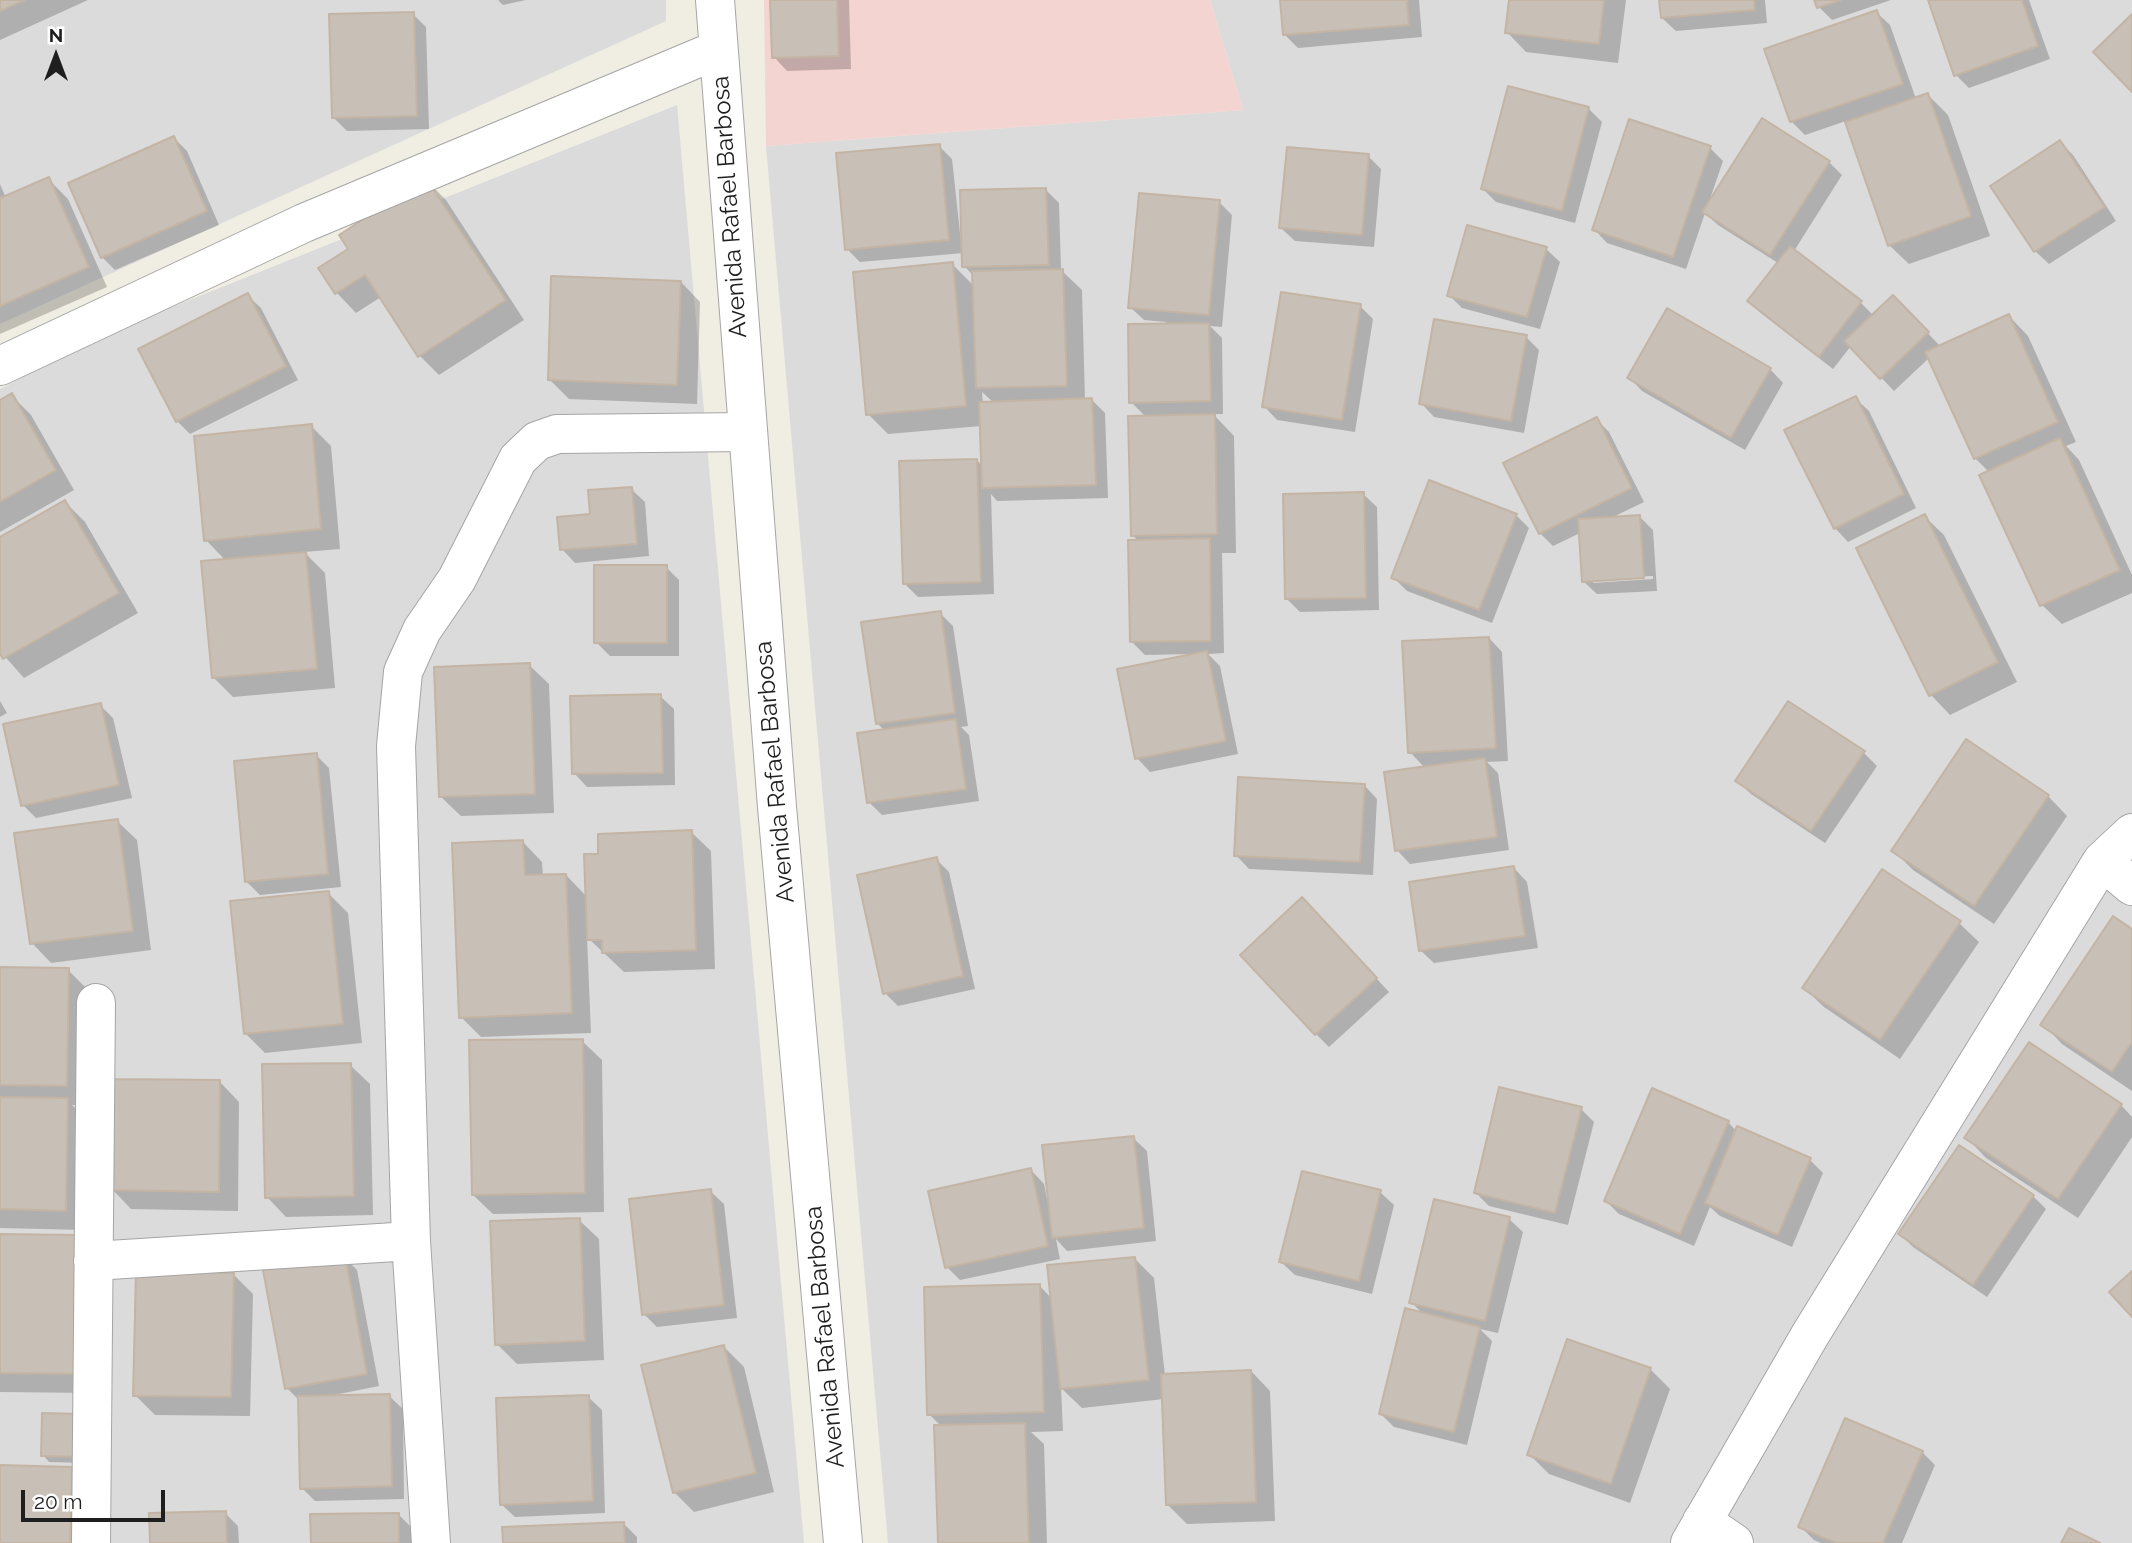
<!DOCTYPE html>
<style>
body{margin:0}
#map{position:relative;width:2132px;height:1543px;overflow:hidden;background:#f0ede3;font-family:Raleway,sans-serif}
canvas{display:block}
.north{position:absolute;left:21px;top:21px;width:70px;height:70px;-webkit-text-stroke:5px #fff;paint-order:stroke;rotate:0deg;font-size:19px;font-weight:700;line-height:28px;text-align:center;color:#1e1e1e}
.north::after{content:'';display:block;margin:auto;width:24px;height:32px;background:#1e1e1e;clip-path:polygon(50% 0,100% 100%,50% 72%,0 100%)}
.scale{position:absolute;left:21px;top:1490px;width:144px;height:32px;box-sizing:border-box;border:4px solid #1e1e1e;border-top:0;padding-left:9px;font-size:21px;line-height:24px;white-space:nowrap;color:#1e1e1e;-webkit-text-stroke:5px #fff;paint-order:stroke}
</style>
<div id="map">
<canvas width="2132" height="1543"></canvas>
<div class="north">N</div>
<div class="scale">20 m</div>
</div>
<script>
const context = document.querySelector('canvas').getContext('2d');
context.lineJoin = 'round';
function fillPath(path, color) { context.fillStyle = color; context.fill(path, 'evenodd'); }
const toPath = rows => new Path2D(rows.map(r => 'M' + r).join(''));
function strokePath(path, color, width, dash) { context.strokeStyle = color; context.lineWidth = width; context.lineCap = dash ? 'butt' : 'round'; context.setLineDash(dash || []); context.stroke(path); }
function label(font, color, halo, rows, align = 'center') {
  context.font = font + ' Raleway,sans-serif'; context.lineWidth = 5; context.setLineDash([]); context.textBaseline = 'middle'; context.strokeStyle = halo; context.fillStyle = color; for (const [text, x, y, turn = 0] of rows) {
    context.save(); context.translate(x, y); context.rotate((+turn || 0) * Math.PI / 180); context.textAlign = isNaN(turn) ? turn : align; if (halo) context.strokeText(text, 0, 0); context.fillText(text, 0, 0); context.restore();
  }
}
const residential = toPath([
 [0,0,666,0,666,21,0,324],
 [1210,0,2132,0,2132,1543,888,1543,766,146,1243,110],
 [677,105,804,1543,0,1543,0,389,112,331]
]);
const commercial = toPath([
 [764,0,1210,0,1243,110,766,146]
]);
const shadow = toPath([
 [0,0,88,0,0,40],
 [498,0,526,0,503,5],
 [772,0,849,0,851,69,787,71,774,57],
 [1282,0,1419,0,1422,37,1298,48,1284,34],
 [1511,0,1626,0,1618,63,1526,52,1507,32],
 [1661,0,1765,0,1767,23,1676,31,1662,18],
 [1816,0,1891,0,1832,20,1819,7],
 [1930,0,2029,0,2050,59,1969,88,1956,75],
 [1876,12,1890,25,1916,99,1928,95,1948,115,1990,236,1909,264,1889,245,1846,121,1805,135,1791,121],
 [413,14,426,27,429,129,347,131,334,118],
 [1509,88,1589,109,1602,122,1575,223,1496,202,1483,189],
 [174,138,187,151,219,225,115,270,102,257],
 [2060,142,2073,155,2116,221,2049,264,2035,251],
 [939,146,952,159,961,242,1045,189,1059,203,1061,270,1082,290,1085,400,1092,400,1105,413,1108,498,997,501,991,494,994,594,918,597,905,584,977,460,983,467,981,426,888,434,868,414,952,264,974,286,974,276,964,266,964,253,860,262,847,249],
 [982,392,994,403,983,404],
 [1710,148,1723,161,1709,202,1829,162,1842,175,1794,251,1861,303,1874,316,1893,297,1941,347,2009,316,2028,336,2076,442,2066,446,2079,460,2132,575,2132,593,2062,624,2042,605,1989,472,1975,458,1929,358,1894,391,1851,346,1833,369,1762,314,1749,301,1778,263,1718,225,1705,213,1686,269,1607,243,1594,229],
 [1368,156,1381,169,1374,247,1295,241,1281,228],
 [48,179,68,199,107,287,0,334,0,184,6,198],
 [426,180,446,200,524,320,439,375,420,356,381,297,356,313,337,293,321,268,350,249],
 [1219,202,1232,215,1222,327,1210,326,1222,338,1223,414,1213,414,1234,436,1236,553,1222,553,1224,653,1208,654,1220,666,1238,754,1150,772,1137,758,1193,656,1192,654,1145,655,1132,642,1139,541,1132,535,1146,417,1131,402,1166,322,1144,320,1130,307],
 [1546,249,1560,262,1540,329,1462,308,1449,295],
 [681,282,700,302,697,404,569,399,549,379],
 [247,295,261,308,298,380,190,434,177,421],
 [1360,306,1373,319,1355,432,1277,420,1264,406],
 [1526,337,1539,350,1524,433,1434,417,1421,403],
 [1770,369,1783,383,1745,450,1642,391,1629,377],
 [12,396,31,415,74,490,0,532,0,402],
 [1855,398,1869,411,1916,508,1848,542,1835,528],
 [1596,419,1609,432,1644,502,1609,519,1640,517,1653,530,1657,591,1597,594,1583,581,1580,533,1553,546,1540,533],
 [1653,576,1653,579,1593,583,1593,579],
 [311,426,331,446,340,549,304,552,325,573,335,688,233,697,213,677,226,561,206,540],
 [631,489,645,502,649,556,575,563,562,549,592,516],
 [1363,494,1377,507,1379,610,1300,612,1287,599],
 [65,502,85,522,138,613,24,678,0,651,0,539],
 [1516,515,1529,528,1492,623,1407,591,1393,577],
 [1924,516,1944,535,2017,682,1950,715,1931,695,1858,548],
 [666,567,679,580,679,656,610,656,596,642],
 [940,613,953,626,968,726,961,727,969,735,979,801,882,815,869,802,885,731,877,723],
 [1489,638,1502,652,1508,761,1487,762,1498,773,1509,850,1410,864,1397,850,1425,768,1410,752],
 [529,665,549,684,554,813,461,816,441,797],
 [660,696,674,709,675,785,587,787,574,773],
 [0,701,7,713,0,717],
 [100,705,113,718,132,798,36,818,23,805],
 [1864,753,1877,766,1825,843,1751,794,1737,781],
 [316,755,329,768,341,887,260,895,247,882],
 [1364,785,1377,799,1373,875,1249,869,1236,855],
 [2048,796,2067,816,1994,924,1913,870,1893,850],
 [117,821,137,840,151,950,51,963,32,943],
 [691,832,711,851,715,969,624,972,587,937,591,1033,481,1037,461,1017,523,842,542,862,543,876,566,875,587,897,600,856],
 [936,859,949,872,975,989,898,1006,885,993],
 [1514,868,1527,882,1538,948,1434,963,1420,950],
 [328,893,348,913,362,1043,265,1053,245,1033],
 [1315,913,1389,992,1329,1047,1316,1034],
 [1959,923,1979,942,1900,1059,1824,1007,1804,988],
 [2132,931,2132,1091,2062,1044,2043,1024],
 [0,969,68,970,88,990,86,1105,72,1105,87,1119,85,1230,0,1228],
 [582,1041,602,1060,604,1212,493,1214,473,1195],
 [350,1065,370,1084,373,1215,286,1217,267,1197],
 [220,1082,239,1102,238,1211,131,1209,112,1189],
 [2121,1105,2132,1117,2132,1137,2078,1218,1986,1158,1967,1138],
 [1581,1109,1594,1122,1568,1225,1489,1206,1476,1193],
 [1728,1122,1737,1132,1810,1160,1823,1173,1792,1247,1720,1216,1710,1207,1694,1246,1619,1214,1606,1201],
 [1133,1138,1147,1151,1156,1241,1067,1251,1056,1239,1060,1259,960,1280,947,1267,1031,1170,1044,1184,1047,1199,1050,1198],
 [710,1191,724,1204,737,1318,657,1327,644,1314],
 [1380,1192,1394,1205,1372,1294,1295,1275,1281,1262],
 [2033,1196,2046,1209,1987,1297,1913,1247,1900,1234],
 [1509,1219,1523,1232,1498,1333,1480,1329,1492,1341,1467,1445,1394,1427,1381,1414,1424,1315,1411,1302],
 [579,1220,599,1239,604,1360,517,1364,497,1344],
 [0,1235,93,1393,0,1392],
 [344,1257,357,1270,379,1386,334,1395,334,1397,389,1396,403,1409,404,1499,315,1501,302,1488,300,1401,287,1388],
 [1135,1259,1154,1278,1165,1375,1251,1371,1270,1391,1275,1521,1187,1524,1168,1505,1164,1399,1082,1408,1061,1388,1063,1431,1031,1432,1044,1444,1047,1543,940,1543,942,1427,929,1414,1039,1285,1052,1299],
 [233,1274,253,1294,250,1416,155,1415,135,1395],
 [724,1347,744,1367,774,1492,694,1512,674,1492],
 [1650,1369,1670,1389,1630,1503,1549,1474,1529,1454],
 [588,1397,602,1410,605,1513,515,1517,501,1504],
 [44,1415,87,1463,49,1462,43,1455],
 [1922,1452,1935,1465,1902,1543,1821,1543,1814,1540,1801,1527],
 [0,1467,71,1468,91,1488,90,1543,0,1543],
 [225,1513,238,1526,239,1543,151,1543],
 [398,1514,418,1534,418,1543,313,1543],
 [624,1524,637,1537,637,1543,504,1543]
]);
const building = toPath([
 [0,0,25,0,0,11,0,0],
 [770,0,837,0,839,56,772,58,770,0],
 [1280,0,1407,0,1409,25,1283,35,1280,0],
 [1509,0,1604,0,1599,44,1505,33,1509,0],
 [1659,0,1754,0,1755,10,1661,18,1659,0],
 [1814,0,1841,0,1817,8,1814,0],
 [1928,0,2022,0,2038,46,1954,76,1928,0],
 [1877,10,1903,84,1790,122,1764,49,1877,10],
 [414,12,417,116,332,118,329,14,414,12],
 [2132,14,2132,92,2093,52,2132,14],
 [1508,86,1589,107,1562,211,1481,189,1508,86],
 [1928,93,1971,216,1888,246,1845,122,1928,93],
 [1762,118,1830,161,1770,255,1702,212,1762,118],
 [1629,119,1711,146,1673,257,1592,230,1629,119],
 [174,136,207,211,101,258,68,183,174,136],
 [2060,140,2105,207,2034,252,1990,186,2060,140],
 [940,144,949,240,845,250,836,153,940,144],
 [1287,147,1369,154,1362,235,1279,228,1287,147],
 [49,177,89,267,0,306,0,198,49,177],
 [426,178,506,300,418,357,365,275,335,294,318,268,348,249,339,235,426,178],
 [1046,188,1049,265,962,267,960,190,1046,188],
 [1139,193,1220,200,1209,315,1128,308,1139,193],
 [1467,225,1547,247,1527,317,1447,296,1467,225],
 [1790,246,1862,301,1819,357,1747,301,1790,246],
 [953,262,966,406,866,415,853,272,953,262],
 [1063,269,1067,386,976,388,972,271,1063,269],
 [551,276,681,281,677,385,548,380,551,276],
 [1281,292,1361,304,1342,420,1262,407,1281,292],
 [248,293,286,366,176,422,138,349,248,293],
 [1893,295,1929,332,1880,379,1844,341,1893,295],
 [1667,308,1771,368,1731,438,1627,378,1667,308],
 [2009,314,2058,422,1974,459,1925,352,2009,314],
 [1434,319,1527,335,1511,421,1419,404,1434,319],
 [1209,323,1211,401,1129,403,1128,324,1209,323],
 [12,393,56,470,0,502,0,400,12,393],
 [1856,396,1904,494,1834,529,1784,430,1856,396],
 [1092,398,1096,485,982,488,979,402,1092,398],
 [1215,414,1217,534,1131,536,1128,416,1215,414],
 [1597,417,1632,488,1539,534,1503,463,1597,417],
 [312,424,321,529,204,541,194,436,312,424],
 [2060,438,2120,570,2040,606,1979,475,2060,438],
 [977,459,981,582,903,584,899,461,977,459],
 [1429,480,1517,514,1479,610,1391,578,1429,480],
 [632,487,637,544,560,550,557,517,590,514,588,490,632,487],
 [1364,492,1366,598,1285,599,1283,494,1364,492],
 [65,500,119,593,3,659,0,654,0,537,65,500],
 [1925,514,1998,662,1929,696,1856,548,1925,514],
 [1640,515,1644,578,1582,582,1578,519,1640,515],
 [1210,538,1211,641,1130,642,1128,540,1210,538],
 [306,552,317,669,212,678,201,561,306,552],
 [594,565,667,565,667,643,594,643,594,565],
 [941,611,955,713,876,724,861,622,941,611],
 [1489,637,1496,748,1408,753,1402,641,1489,637],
 [1207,651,1226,741,1135,759,1117,669,1207,651],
 [530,663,535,794,439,797,434,667,530,663],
 [661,694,663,773,572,774,570,696,661,694],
 [1788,701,1865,751,1811,831,1735,781,1788,701],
 [101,703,119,785,21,806,3,724,101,703],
 [956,719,966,789,867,803,857,733,956,719],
 [1966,739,2049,795,1974,906,1891,851,1966,739],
 [317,753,328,874,245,882,234,761,317,753],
 [1485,758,1497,837,1395,851,1384,772,1485,758],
 [1238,777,1365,784,1360,862,1234,856,1238,777],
 [118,819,133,931,30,944,14,833,118,819],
 [692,830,696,950,602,953,602,940,587,940,584,854,598,854,598,834,692,830],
 [523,840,525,875,566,874,572,1013,459,1018,452,843,523,840],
 [937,857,963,976,883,994,857,875,937,857],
 [1514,866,1525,936,1419,951,1409,882,1514,866],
 [1882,869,1961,921,1880,1040,1802,988,1882,869],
 [329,891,343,1024,244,1034,230,901,329,891],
 [1302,897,1377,978,1315,1035,1240,955,1302,897],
 [2113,916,2132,929,2132,1042,2112,1072,2040,1025,2113,916],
 [0,967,69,968,67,1086,0,1085,0,967],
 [583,1039,585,1193,472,1195,469,1040,583,1039],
 [2029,1042,2122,1104,2058,1199,1964,1138,2029,1042],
 [351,1063,354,1196,265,1198,262,1064,351,1063],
 [112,1079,220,1080,219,1192,110,1190,112,1079],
 [1499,1087,1582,1107,1555,1213,1474,1193,1499,1087],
 [1652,1088,1729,1121,1680,1234,1604,1201,1652,1088],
 [0,1097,68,1098,66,1211,0,1209,0,1097],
 [1737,1126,1811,1158,1778,1235,1705,1203,1737,1126],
 [1134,1136,1144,1228,1052,1238,1042,1145,1134,1136],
 [1959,1145,2034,1195,1973,1285,1898,1234,1959,1145],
 [1031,1168,1048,1246,945,1268,928,1191,1031,1168],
 [1302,1171,1381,1190,1359,1281,1279,1262,1302,1171],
 [711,1189,724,1305,642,1315,629,1199,711,1189],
 [1434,1199,1510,1217,1485,1321,1409,1303,1434,1199],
 [580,1218,585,1341,495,1345,490,1221,580,1218],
 [0,1234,76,1235,74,1374,0,1373,0,1234],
 [345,1255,367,1374,285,1389,263,1270,345,1255],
 [1135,1257,1149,1380,1060,1389,1047,1265,1135,1257],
 [136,1271,234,1273,231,1397,133,1396,136,1271],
 [2132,1271,2132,1317,2109,1292,2132,1271],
 [1040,1284,1044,1412,927,1415,924,1287,1040,1284],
 [1405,1308,1480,1327,1454,1432,1379,1414,1405,1308],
 [1567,1339,1651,1368,1611,1484,1527,1455,1567,1339],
 [724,1345,756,1473,673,1493,641,1365,724,1345],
 [1251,1370,1256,1502,1166,1505,1161,1374,1251,1370],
 [390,1394,392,1486,300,1489,298,1396,390,1394],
 [589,1395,593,1501,500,1505,496,1398,589,1395],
 [42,1413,82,1414,81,1457,41,1456,42,1413],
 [1845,1418,1923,1451,1883,1543,1836,1543,1798,1527,1845,1418],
 [1025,1423,1029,1543,938,1543,934,1425,1025,1423],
 [0,1465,72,1467,70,1543,0,1543,0,1465],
 [226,1511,227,1543,150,1543,149,1513,226,1511],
 [399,1513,399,1543,311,1543,310,1514,399,1513],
 [624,1522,625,1543,503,1543,502,1527,624,1522],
 [2069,1528,2100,1543,2061,1543,2069,1528]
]);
const minor = toPath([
 [715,0,777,807,843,1543],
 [0,366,304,223,717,50],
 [2102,861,2132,833],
 [93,1261,411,1241],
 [1702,1521,1734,1543],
 [91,1543,96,1003],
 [431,1543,411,1241,396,746,403,672,422,630,457,579,518,459,537,441,557,434,747,432],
 [1690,1543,1810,1335,2102,861,2132,886]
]);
const streetNames = [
 ["Avenida Rafael Barbosa",730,207,-94],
 ["Avenida Rafael Barbosa",775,772,-95],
 ["Avenida Rafael Barbosa",825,1337,-95]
];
fillPath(residential, '#dcdbdb');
fillPath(commercial, '#f3d4d1');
fillPath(shadow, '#0003');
fillPath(building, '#c8bfb6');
strokePath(building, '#c3b4a4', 2);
strokePath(minor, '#a5a5a5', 40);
strokePath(minor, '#fff', 38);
label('24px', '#1e1e1e', '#fff', streetNames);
</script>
